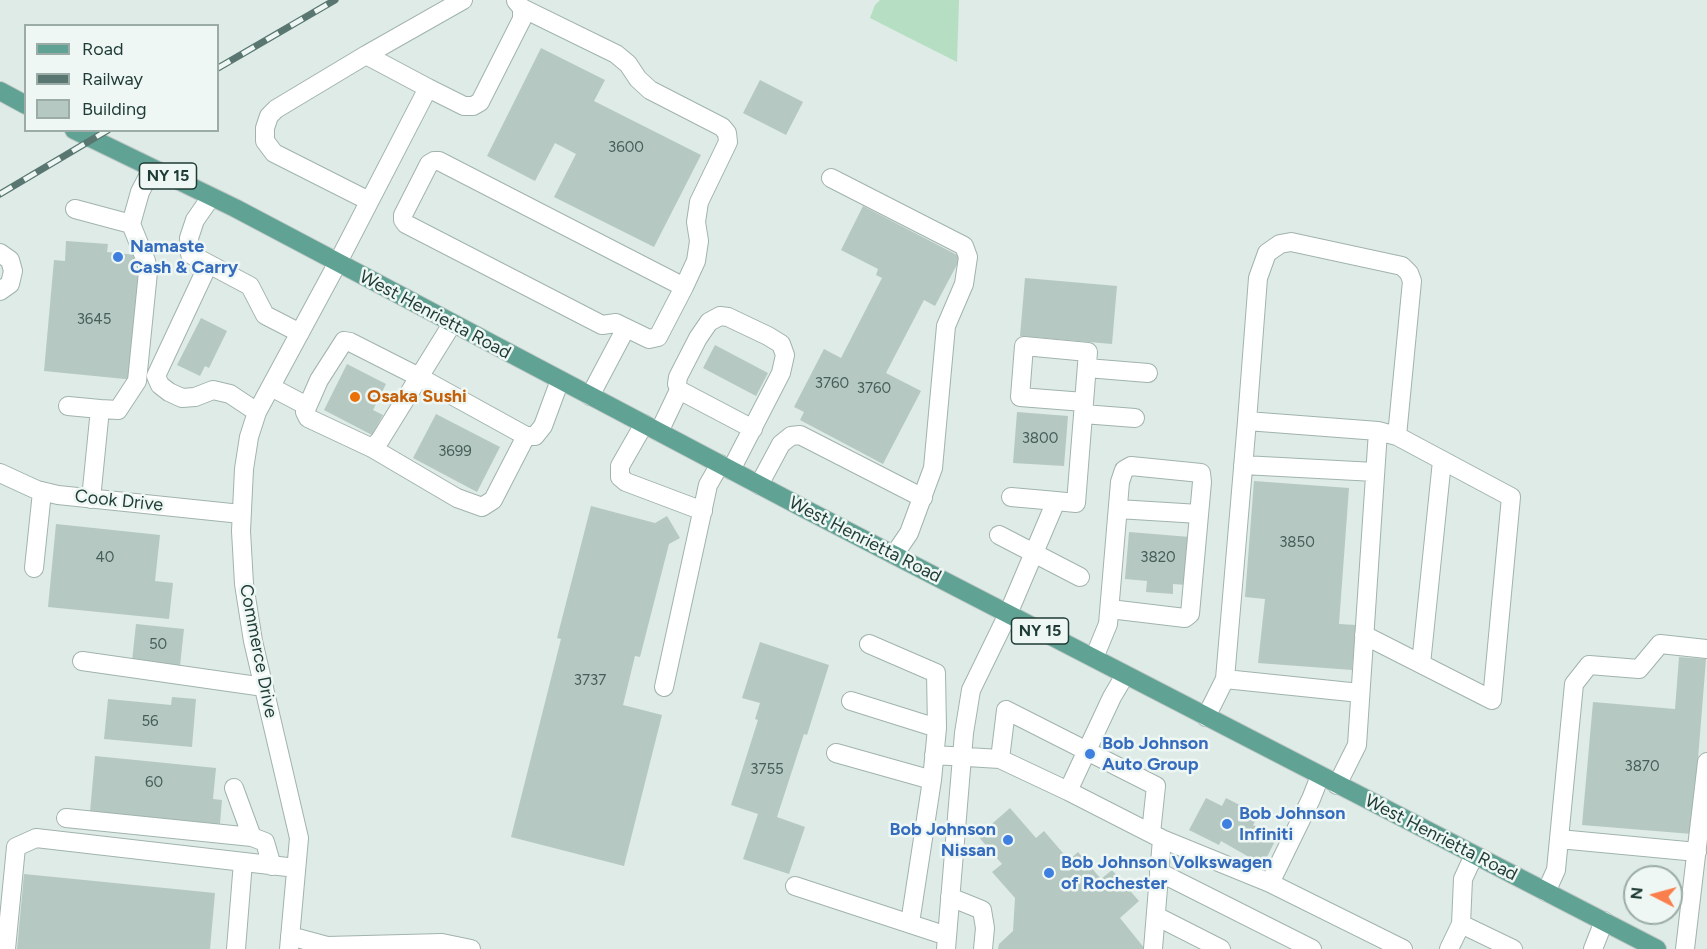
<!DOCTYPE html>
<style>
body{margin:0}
#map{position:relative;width:1707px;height:949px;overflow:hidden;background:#deebe6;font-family:Figtree,sans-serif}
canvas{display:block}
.legend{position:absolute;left:24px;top:24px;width:195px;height:108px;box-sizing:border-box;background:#eef7f3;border:2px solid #9baca7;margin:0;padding:8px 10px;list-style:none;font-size:18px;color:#1f3b35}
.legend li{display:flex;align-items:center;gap:12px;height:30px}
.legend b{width:30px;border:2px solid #9baca7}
.north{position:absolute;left:1623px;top:865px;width:60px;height:60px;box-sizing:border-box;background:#eef7f3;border:2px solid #9baca7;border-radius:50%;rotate:276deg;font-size:16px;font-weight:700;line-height:24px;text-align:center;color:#1f3b35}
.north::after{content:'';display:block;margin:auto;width:21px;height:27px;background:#fa7f4d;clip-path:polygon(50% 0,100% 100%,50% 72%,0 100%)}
</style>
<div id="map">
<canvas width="1707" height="949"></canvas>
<ul class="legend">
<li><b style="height:8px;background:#60a395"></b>Road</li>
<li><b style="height:8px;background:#597770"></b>Railway</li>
<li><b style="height:16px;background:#b6c8c2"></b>Building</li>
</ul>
<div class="north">N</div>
</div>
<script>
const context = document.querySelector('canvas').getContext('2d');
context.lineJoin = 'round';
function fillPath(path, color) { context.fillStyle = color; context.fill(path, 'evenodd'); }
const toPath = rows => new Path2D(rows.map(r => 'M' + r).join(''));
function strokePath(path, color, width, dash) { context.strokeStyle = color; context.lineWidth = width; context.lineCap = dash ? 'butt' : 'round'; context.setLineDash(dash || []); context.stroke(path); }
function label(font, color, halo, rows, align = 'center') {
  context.font = font + ' Figtree,sans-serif'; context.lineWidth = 5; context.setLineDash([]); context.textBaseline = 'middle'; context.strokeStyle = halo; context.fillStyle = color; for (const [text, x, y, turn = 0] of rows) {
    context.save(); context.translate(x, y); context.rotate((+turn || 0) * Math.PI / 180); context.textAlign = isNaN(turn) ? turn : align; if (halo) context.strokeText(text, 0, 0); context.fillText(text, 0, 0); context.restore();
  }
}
const green = toPath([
 [880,0,959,0,957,62,870,18,875,5]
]);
const building = toPath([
 [541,48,605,80,594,101,701,155,654,247,554,197,576,154,555,143,535,181,487,156],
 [760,80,803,102,786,135,743,113],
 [863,206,961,257,935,306,924,300,886,373,921,391,883,464,800,420,804,412,794,407,824,349,841,358,882,278,876,275,878,269,841,250],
 [66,241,108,244,107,252,137,255,135,269,145,269,135,380,44,371,54,260,65,261],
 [1025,278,1117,286,1112,344,1020,336],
 [201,318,227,331,209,368,205,366,200,376,177,365],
 [715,345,768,373,756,396,703,368],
 [347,364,386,384,373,410,383,415,372,435,324,410],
 [1017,412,1068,416,1064,466,1013,463],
 [436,414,500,447,477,492,413,458],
 [1254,481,1349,488,1339,624,1356,625,1352,670,1258,663,1265,599,1245,597],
 [591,506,655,523,667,516,680,538,669,544,640,657,635,656,623,705,662,715,624,866,511,837,561,639,557,638],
 [56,524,160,535,155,581,173,583,169,619,48,607],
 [1129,532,1190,537,1187,585,1173,584,1173,594,1146,592,1147,581,1125,579],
 [136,624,184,629,180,666,132,661],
 [760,642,829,665,807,735,804,734,777,817,805,827,789,874,743,859,758,814,731,805,758,720,755,719,760,703,742,698],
 [1679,657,1706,659,1692,834,1582,825,1593,702,1675,709],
 [172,697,196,699,192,747,104,739,108,699,171,705],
 [95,756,216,768,213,799,222,800,220,824,90,812],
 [1206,798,1222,806,1226,798,1259,815,1253,825,1277,837,1263,865,1221,841,1219,845,1189,830],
 [1010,808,1036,838,1044,831,1069,860,1078,852,1101,879,1112,870,1139,901,1120,918,1145,949,998,949,999,944,1013,931,1015,898,992,872,1002,864,978,836],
 [24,874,215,893,210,949,17,949]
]);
const minor = toPath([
 [522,8,616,54,628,64,638,79,650,90,722,127,727,133,728,142,699,202,696,222,699,241,696,261,684,287,658,337,649,339,616,323,602,325,406,224,403,220,403,215,429,164,434,161,439,161,684,287],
 [366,55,463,0],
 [428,88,464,106,473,106,480,102,522,19,522,8,516,1],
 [831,178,964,246,968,257,964,284,946,326,933,468,909,533,894,555],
 [211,197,195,220,189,238,190,254,250,286,265,315,300,333],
 [75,209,131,224,140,192,152,169],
 [0,253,10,260,13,271,10,284,0,291],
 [208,265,156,376,160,385,169,392,182,398,195,397,213,390,230,394,257,412],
 [1087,368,1148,373],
 [271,387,307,406],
 [679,390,753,429],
 [590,396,626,328],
 [68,406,100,409],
 [1083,414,1135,418],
 [1247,421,1258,278,1267,253,1280,244,1291,242,1402,266,1409,273,1412,281,1397,436],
 [644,424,620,466,620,477,626,482,703,511],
 [659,432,679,390,677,384,678,377,698,338,709,322,720,316,728,317,768,336,781,344,785,355,781,373,731,470],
 [526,436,493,500,482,507,457,498,372,448,308,418,305,412,319,380,344,341,350,342,419,377,526,436,535,436,543,426,560,380],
 [372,448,380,440,452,324],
 [1243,465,1375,472],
 [0,473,37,490,58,495,241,514],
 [759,485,781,444,791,436,800,435,923,498],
 [1011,497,1056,501],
 [91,499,100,409,118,410,137,381,148,272,146,261,131,224],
 [1118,509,1199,514],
 [999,535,1080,577],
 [34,568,42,492],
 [1364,635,1492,700,1511,497,1397,436,1378,431],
 [869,644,936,673,937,728],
 [1094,658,1108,624,1120,482,1124,470,1131,466,1201,473,1202,482,1190,614,1185,618,1110,609],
 [82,661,264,687],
 [1421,664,1442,461],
 [1225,679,1360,693],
 [664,687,708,485,720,464],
 [851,701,937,728,932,780,910,923],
 [1206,717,1225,679,1247,421,1378,431,1357,745,1337,785],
 [836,753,932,780],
 [934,755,1000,759,1068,791,1162,839,1153,949],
 [1000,759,1006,710,1156,786,1151,833],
 [234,788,252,837,265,842,272,866],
 [1068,791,1112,697,1125,675],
 [66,818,252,837],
 [1162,839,1270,883,1403,949],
 [1559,839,1697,852],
 [1474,855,1463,879,1461,924,1513,949],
 [1159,872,1312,949],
 [1270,883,1311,799,1320,776],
 [795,886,947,936],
 [1546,892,1556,870,1574,684,1589,665,1639,669,1660,644,1707,649],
 [950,897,982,910,985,928,983,949],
 [1156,916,1221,949],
 [290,936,327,946,442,943,471,949],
 [6,949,16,847,36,838,296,868],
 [236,949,243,862],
 [289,949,299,838,253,641,244,584,241,531,244,469,249,437,257,412,337,264,428,88,366,55,276,109,269,116,265,128,265,141,274,153,369,201],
 [946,949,964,733,971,690,1008,614,1056,501,1076,503,1088,352,1024,346,1020,397,1084,402],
 [1449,949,1461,924],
 [1593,949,1604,921],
 [1685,949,1707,762]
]);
const major = toPath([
 [0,91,26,105],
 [74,130,235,208,803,508,1657,949]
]);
const rail = toPath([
 [218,68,335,0],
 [0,194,108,130]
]);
const markers = [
 [118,257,6,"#3f7fe0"],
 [355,397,6,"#e8710a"],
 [1090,754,6,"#3f7fe0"],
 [1227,824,6,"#3f7fe0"],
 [1008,840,6,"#3f7fe0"],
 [1049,873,6,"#3f7fe0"]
];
const numberNames = [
 ["3600",626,148],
 ["3645",94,320],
 ["3760",832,384],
 ["3760",874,389],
 ["3800",1040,439],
 ["3699",455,452],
 ["3850",1297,543],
 ["40",105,558],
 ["3820",1158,558],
 ["50",158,645],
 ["3737",590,681],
 ["56",150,722],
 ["3870",1642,767],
 ["3755",767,770],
 ["60",154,783]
];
const shields = [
 [168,176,57],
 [1040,631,57]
];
const shieldNames = [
 ["NY 15",168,176],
 ["NY 15",1040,631]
];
const shopNames = [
 ["Namaste",130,247],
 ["Cash & Carry",130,268],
 ["Bob Johnson",1102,744],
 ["Auto Group",1102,765],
 ["Bob Johnson",1239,814],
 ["Infiniti",1239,835],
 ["Bob Johnson",996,830,"right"],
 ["Nissan",996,851,"right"],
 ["Bob Johnson Volkswagen",1061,863],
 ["of Rochester",1061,884]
];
const streetNames = [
 ["West Henrietta Road",435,315,28],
 ["Cook Drive",119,501,6],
 ["West Henrietta Road",865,540,27],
 ["Commerce Drive",258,651,79],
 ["West Henrietta Road",1441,838,27]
];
const foodNames = [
 ["Osaka Sushi",367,397]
];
fillPath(green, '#b5dec2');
fillPath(building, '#b6c8c2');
strokePath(minor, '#a1b3ad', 20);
strokePath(major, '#c0c8c6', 20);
strokePath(minor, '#fff', 18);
strokePath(major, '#60a395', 18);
strokePath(rail, '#597770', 7);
strokePath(rail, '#eef7f3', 4.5, [14]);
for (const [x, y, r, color] of markers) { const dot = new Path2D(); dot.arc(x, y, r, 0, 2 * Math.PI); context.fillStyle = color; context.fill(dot); strokePath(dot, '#eef7f3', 2); }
label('15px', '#455e58', null, numberNames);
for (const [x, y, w] of shields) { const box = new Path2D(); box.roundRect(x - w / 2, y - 13, w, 26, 4.5); context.fillStyle = '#eef7f3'; context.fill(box); strokePath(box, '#1f3b35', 1.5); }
label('bold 16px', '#1f3b35', null, shieldNames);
label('bold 18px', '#366cbe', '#eef7f3', shopNames, 'left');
label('18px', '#1f3b35', '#eef7f3', streetNames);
label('bold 18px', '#c56008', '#eef7f3', foodNames, 'left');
</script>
